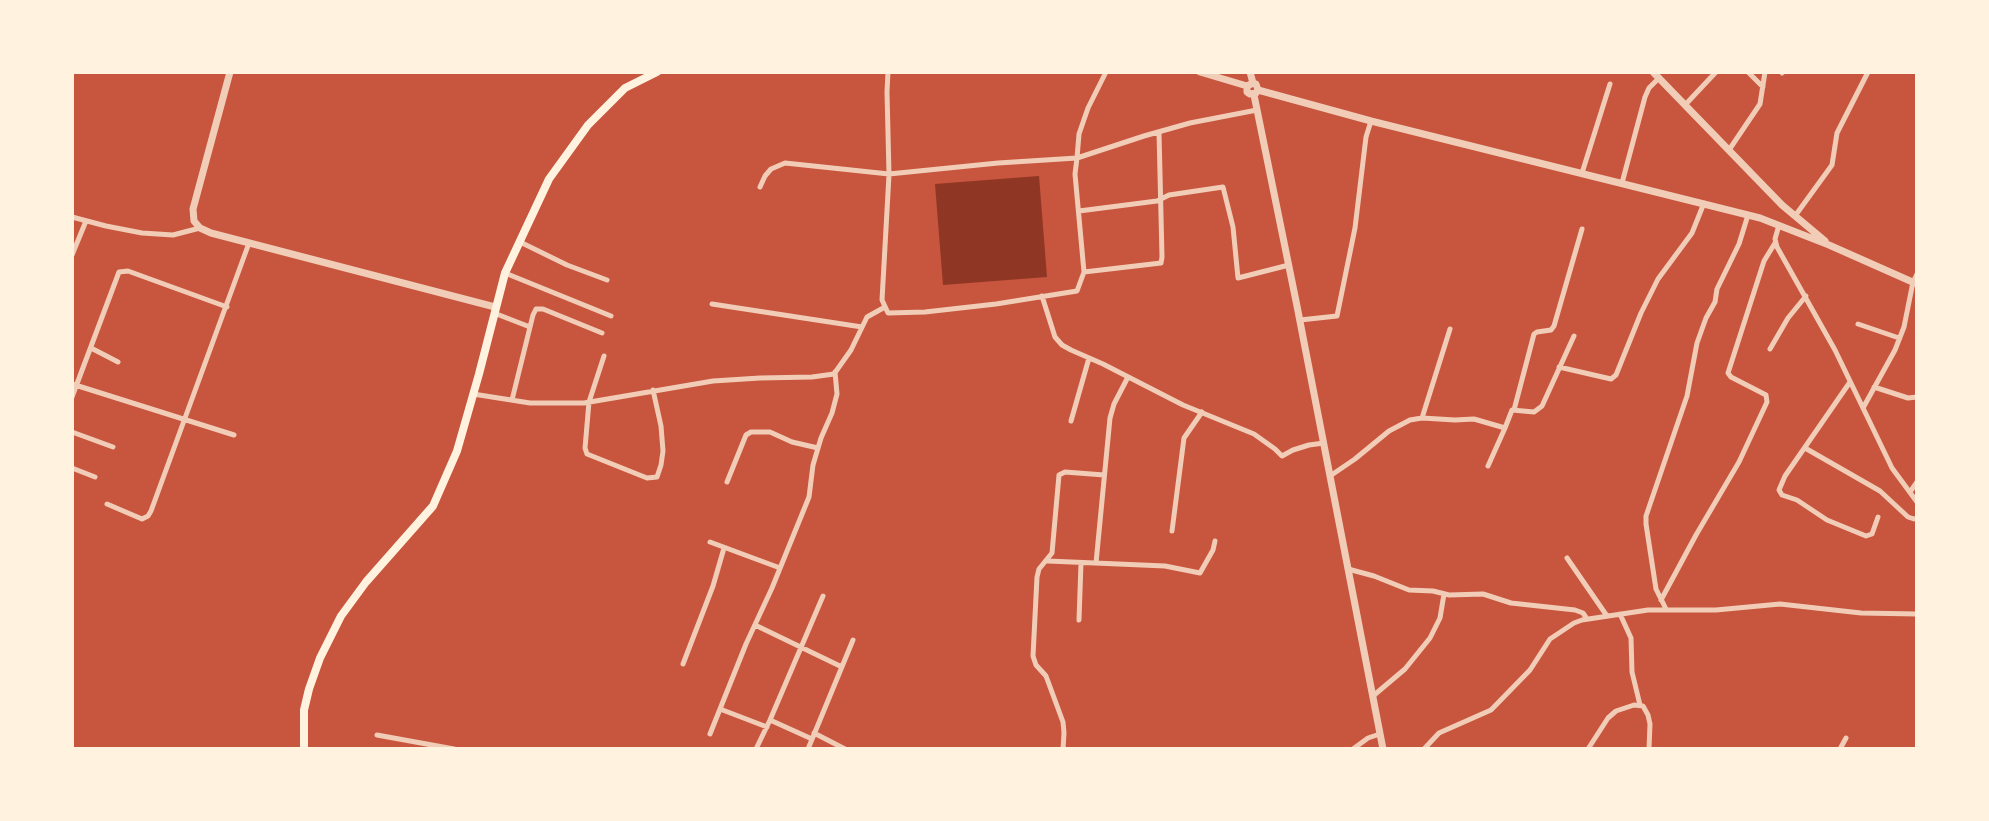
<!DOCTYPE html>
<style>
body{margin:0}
#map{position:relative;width:1989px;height:821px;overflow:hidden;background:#c8553d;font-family:"PT Sans Narrow",sans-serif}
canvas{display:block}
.frame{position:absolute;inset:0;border:74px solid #fff3e0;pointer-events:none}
</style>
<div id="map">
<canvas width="1989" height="821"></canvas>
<div class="frame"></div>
</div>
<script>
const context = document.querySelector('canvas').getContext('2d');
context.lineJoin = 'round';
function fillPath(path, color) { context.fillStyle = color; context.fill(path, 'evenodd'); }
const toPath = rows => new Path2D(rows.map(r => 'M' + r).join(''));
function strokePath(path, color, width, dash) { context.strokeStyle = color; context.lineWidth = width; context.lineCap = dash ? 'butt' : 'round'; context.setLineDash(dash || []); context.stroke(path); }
const water = toPath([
 [1039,176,1047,277,943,285,935,184]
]);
const minor = toPath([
 [1106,72,1088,108,1079,134,1077,158,1144,136,1190,123,1257,110],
 [1748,72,1763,87],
 [1782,73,1783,72],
 [1685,105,1716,72],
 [1729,150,1760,104,1765,72],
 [1582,173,1610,84],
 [1622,183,1645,97,1649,88,1659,78],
 [760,187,765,176,771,169,785,163,889,174,998,163,1077,158,1075,174,1084,272,1077,291,996,304,925,312,888,313,882,300,889,175,889,174,887,92,888,72],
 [1079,211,1157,201,1169,195,1223,187,1233,227,1238,278,1289,265],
 [1795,216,1832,165,1837,133,1868,72],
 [72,217,106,226,142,233,173,235,200,228],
 [1779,225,1775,239,1777,247,1835,350,1892,468,1917,502],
 [520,242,567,265,607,280],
 [72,255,86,221],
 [1084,272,1161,263,1162,257,1159,132],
 [505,273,611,316],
 [1042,296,1055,337,1062,345,1071,350,1103,364,1183,405,1254,434,1275,449,1282,456,1293,450,1309,445,1324,443],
 [712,304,862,327],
 [494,313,530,327],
 [1300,320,1337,316,1355,228,1366,137,1371,121],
 [1858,324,1899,338],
 [91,348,118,362],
 [1770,349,1788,318,1806,296],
 [604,356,589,402,585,448,587,454,647,478,657,477,661,465,663,451,661,426,653,390],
 [1559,367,1611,379,1616,375,1641,313,1658,279,1692,233,1704,203],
 [1850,382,1785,476,1779,490,1782,495,1797,500,1827,520,1866,536,1872,534,1878,517],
 [72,384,234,435],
 [1874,387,1908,398,1917,397],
 [473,394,530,403,584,403,713,381,760,378,812,377,834,374,851,350,867,317,885,307],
 [72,397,119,272,128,271,227,307],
 [512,400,533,315,536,309,543,309,602,333],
 [1863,408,1895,350,1904,327,1913,282,1917,274],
 [1514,410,1534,334,1537,332,1551,330,1554,326,1582,229],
 [1422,418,1450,329],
 [1071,421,1089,358],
 [1505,428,1512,410,1534,412,1542,406,1574,336],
 [72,432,113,447],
 [1805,448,1880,491,1908,517,1914,519,1917,518],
 [72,468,95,477],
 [1330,476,1355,459,1389,431,1410,420,1422,418,1455,420,1474,419,1505,428,1488,466],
 [727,482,746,435,751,432,770,432,792,442,818,448],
 [1910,492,1917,482],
 [107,504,142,519,148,516,151,511,249,243],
 [1172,531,1184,438,1202,412],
 [710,542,780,568],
 [1567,558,1607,616],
 [1048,561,1165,566,1200,573,1213,550,1215,541],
 [1096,563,1110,418,1114,404,1128,377],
 [1348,569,1374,576,1409,590,1433,591,1449,595,1483,594,1511,603,1575,610,1583,613,1587,619],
 [1661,600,1696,535,1739,462,1767,402,1766,395,1731,377,1728,373,1764,261,1775,243],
 [1666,609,1656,589,1646,524,1646,516,1687,396,1697,343,1706,318,1715,302,1717,289,1739,244,1748,215],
 [1620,614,1631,638,1632,672,1640,705],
 [1079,620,1081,563],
 [755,625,842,667],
 [683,664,713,586,724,548],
 [1373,696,1405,669,1430,638,1440,618,1444,594],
 [720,709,767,727],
 [770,720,812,739],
 [814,733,845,749],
 [710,734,746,644,772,588,809,497,813,465,821,438,832,413,837,394,835,372],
 [377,735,454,749],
 [756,749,770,720,823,596],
 [808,749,853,640],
 [1063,749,1064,733,1063,722,1046,676,1036,665,1033,656,1037,577,1039,569,1052,553,1059,475,1065,472,1104,475],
 [1353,749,1368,738,1380,734],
 [1424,749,1439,733,1491,710,1530,670,1550,639,1574,623,1582,620,1648,610,1716,610,1780,604,1861,613,1917,614],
 [1588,749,1608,718,1616,711,1634,705,1643,706,1648,715,1650,724,1649,749],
 [1840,749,1846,738]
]);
const tertiary = toPath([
 [230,72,193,209,194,221,200,228,211,233,495,307],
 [1200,72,1247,86,1253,83,1256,84,1258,90,1256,93,1250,94,1247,92,1247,86],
 [1250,72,1253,83],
 [1653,72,1782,205,1825,241],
 [1258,90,1371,121,1760,218,1829,245,1917,284],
 [1254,95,1297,306,1383,749]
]);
const primary = toPath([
 [304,749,304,710,309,689,320,658,341,616,366,582,433,506,457,451,479,374,505,273,549,179,588,125,625,88,657,72]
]);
fillPath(water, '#8f3625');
strokePath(minor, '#f1ccb7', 5);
strokePath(tertiary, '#f1ccb7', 7);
strokePath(primary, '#fff3e0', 8);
</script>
